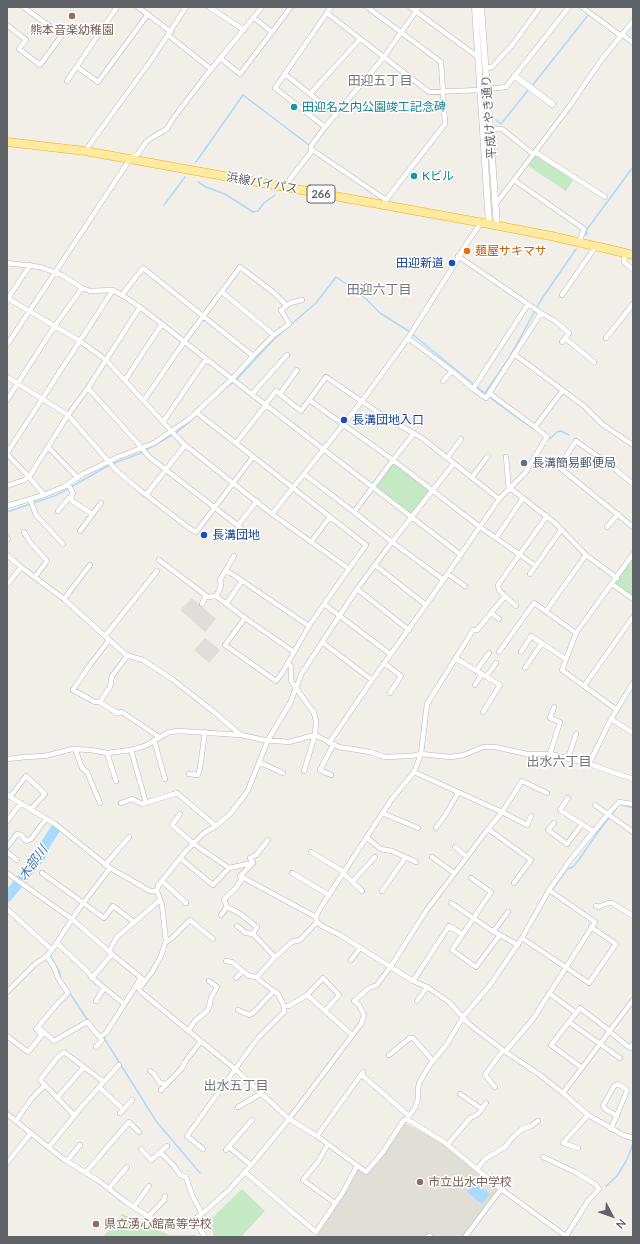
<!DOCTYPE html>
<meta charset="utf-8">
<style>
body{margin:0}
#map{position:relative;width:640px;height:1244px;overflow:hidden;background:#f1efe8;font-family:Lato,sans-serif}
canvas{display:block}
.frame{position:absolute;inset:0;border:8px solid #5f6368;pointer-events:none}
.north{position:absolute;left:592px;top:1196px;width:40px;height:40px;-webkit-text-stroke:3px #fff;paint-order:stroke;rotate:131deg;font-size:11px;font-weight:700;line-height:16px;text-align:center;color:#5f6368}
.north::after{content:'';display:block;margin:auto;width:14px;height:18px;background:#5f6368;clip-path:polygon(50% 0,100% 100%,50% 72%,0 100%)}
</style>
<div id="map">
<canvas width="640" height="1244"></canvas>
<div class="frame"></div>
<div class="north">N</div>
</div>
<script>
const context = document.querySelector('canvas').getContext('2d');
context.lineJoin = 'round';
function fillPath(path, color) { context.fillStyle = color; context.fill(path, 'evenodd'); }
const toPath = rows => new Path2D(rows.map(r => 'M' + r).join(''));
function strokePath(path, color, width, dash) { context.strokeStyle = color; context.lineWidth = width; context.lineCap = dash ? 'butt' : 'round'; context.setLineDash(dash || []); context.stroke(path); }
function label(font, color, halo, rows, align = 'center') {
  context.font = font + ' Lato,"Noto Sans JP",sans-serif'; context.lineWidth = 3; context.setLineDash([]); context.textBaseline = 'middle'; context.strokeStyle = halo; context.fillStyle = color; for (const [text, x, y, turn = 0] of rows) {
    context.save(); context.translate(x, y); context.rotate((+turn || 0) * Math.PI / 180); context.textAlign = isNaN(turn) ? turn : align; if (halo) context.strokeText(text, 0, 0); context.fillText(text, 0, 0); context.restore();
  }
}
const industrial = toPath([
 [192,598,216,619,205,632,180,610],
 [205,638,220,650,209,663,194,650]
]);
const education = toPath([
 [405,1123,436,1139,450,1149,499,1190,462,1237,432,1237,429,1234,426,1237,316,1237,325,1221,358,1168,366,1174,384,1153,395,1135]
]);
const green = toPath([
 [536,155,573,180,566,191,528,166],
 [394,462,431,490,411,514,375,486],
 [633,557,633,597,614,584],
 [242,1189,265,1211,241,1237,214,1237,210,1220],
 [122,1214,169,1235,195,1235,196,1237,103,1237]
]);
const water = toPath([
 [475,1182,490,1194,482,1204,467,1192]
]);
const stream = toPath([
 [532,86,589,14],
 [496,120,501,124,529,89],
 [196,162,243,95,309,145],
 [198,182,206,187,225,194,253,212,258,211,264,203,275,195],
 [164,205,185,177],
 [586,235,587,233,586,232,588,228,633,167],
 [412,334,497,403,542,435],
 [220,393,237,379,274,339,316,303,336,277,348,285,367,300,380,313,410,332],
 [485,393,509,358,541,300,576,249],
 [548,438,551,438,557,432,561,431,569,435],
 [7,512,57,495,106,467,117,462,141,453,177,432,188,423,206,406],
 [552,890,567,869,573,867,578,861,598,832,618,806,620,804,623,805,633,808],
 [50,956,59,971,61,979],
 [69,992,89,1022],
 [106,1035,104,1038,156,1121,200,1173],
 [606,1186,617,1176,625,1163,630,1152,633,1143]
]);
const river = toPath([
 [7,897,40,857,45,845,56,828]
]);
const minor = toPath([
 [138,7,171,32],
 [209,7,244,30],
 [367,7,441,62,445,124,382,205],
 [410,7,478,57],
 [582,7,621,36],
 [327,13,429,92,481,90],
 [254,18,272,32],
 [7,25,26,40,19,49,40,65,62,35,23,7],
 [622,34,633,43],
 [168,35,211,69],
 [220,58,240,74,291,7],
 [77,67,98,82,148,14],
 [485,68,492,67,513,44,540,7],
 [285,74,336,115],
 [67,81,117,7],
 [487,89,506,87,569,7],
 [310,94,360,39],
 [325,127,275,88,331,7],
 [490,129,502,129,533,154],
 [311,149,386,200],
 [85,151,152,59,186,7],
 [535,152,605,197],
 [514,180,584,229,579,242],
 [287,188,290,179,311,152,311,146,325,127,384,57,419,7],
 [495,205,569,107,602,59,633,21],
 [625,253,624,262,633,270],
 [458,256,541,313,486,398,473,389],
 [7,263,40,267,62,275,82,288,90,291,113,290,125,297,140,307,232,379,461,555],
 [222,292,274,335],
 [122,295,143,268,253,356],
 [562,295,596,246],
 [7,298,80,341,106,360,175,435,185,445,272,514,349,569],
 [7,300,30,265],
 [541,313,555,321,569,333,562,342],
 [408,338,452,371,473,389,528,304],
 [565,338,594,362],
 [606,338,633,304],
 [7,345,130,159,138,154,146,142,153,137,167,129,172,120,204,78,262,7],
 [514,354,584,406,602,424,633,445],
 [7,377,68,415,116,470,141,491,189,528,196,532,253,457],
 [125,380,162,324],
 [443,381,452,371],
 [88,388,142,448,148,456,241,528],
 [489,393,535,427,563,390],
 [252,394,287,355],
 [280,394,297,370],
 [7,400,54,327,82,288],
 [144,400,184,342,240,267,273,292,286,305],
 [309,400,393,460,414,433],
 [265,405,276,391,301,411,326,377,385,417,422,438,499,499,426,605,372,680,329,743],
 [196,412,366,545,324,604],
 [163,422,206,359],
 [236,443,266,405],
 [48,447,78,478],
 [7,453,113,290],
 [7,454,29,477,68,415,88,388,140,307],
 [448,457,461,439],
 [506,457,509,490],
 [304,474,354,512],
 [472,477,488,456],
 [68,484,73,493,71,497,72,501,92,514],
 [633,484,609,464,576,441,559,467,633,527],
 [7,486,24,480,29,477,44,495],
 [510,488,555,523,586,555,617,578],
 [146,495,185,445],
 [30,499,36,515,63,544],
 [499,499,525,473,547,437,535,427],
 [7,506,44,495,63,487,83,474,118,457,154,443,189,419,232,379,253,356,274,335,289,324,281,310,290,303,302,300],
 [58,511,69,498,71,497],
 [272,514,362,401,408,338,451,270,467,243,481,223],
 [238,525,257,501],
 [607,527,618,514],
 [80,531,101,503],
 [24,532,30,542,47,561,35,577],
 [7,538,8,539],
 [496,538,523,498],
 [311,542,330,517],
 [7,555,21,567,64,599,126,655,143,660,172,679,214,712,241,735],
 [159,560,208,597,216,596,245,618,225,645,276,681,282,673,309,626,226,570],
 [375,565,426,605],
 [536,566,480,527,393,460,354,512,392,542,357,589,302,673,290,703,268,740,248,790,241,800,230,814,216,826,204,833,185,852,158,886,157,891,162,905,166,941,161,956,152,972,139,989,141,992,235,1069,289,1119,317,1136,366,1172,383,1152,403,1121,407,1119,415,1108,418,1099,418,1089,419,1083,429,1066,447,1044,463,1017,490,985,522,938,549,890,571,859,608,814,619,802,633,804],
 [448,574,465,586],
 [530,574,561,530],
 [444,580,392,542,454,463],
 [612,584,633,599],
 [7,585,21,567],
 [357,589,409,630],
 [216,596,220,589,221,584,220,580,234,556],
 [505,596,516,606],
 [64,599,90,565],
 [202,604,206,595],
 [226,604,242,581],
 [546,611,586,555],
 [491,613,499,619],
 [245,618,294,652],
 [309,626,324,604,390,654],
 [105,636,157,571],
 [109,640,90,665,73,690,95,702,100,702,117,713,122,712,159,737],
 [322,642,372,680],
 [499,652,534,603,576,633],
 [521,652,531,636,566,659],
 [455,658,500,685,483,712],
 [288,662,291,667,291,681,314,713,316,721,315,735,304,771],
 [384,663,401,676,390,693],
 [525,668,542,643],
 [476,671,489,653],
 [486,677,496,663],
 [475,685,482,674],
 [584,686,633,617],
 [100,702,110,687,112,676,128,655],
 [617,710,562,670,576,633,633,554],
 [611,719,633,733],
 [154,740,165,779],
 [75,749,82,768,87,772,100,803],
 [131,750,146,803],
 [107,753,116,781],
 [550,754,560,722,550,718,554,707],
 [7,759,26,757,45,756,72,749,91,750,107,753,131,750,145,746,169,732,179,731,241,735,264,740,289,742,315,735,339,747,370,752,385,757,411,756,421,754,451,757,464,755,483,747,495,747,527,754,550,754,589,764,633,779],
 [568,759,576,734],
 [259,762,283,773],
 [589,764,611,719,633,683],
 [189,774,198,775,200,768,205,732],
 [331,775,320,770,333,745],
 [7,795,55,824,110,868,150,891,157,891],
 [10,797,26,776,45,794,31,809],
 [568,798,560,810,593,831],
 [121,803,132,799,142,804,177,793,216,826],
 [595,805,633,832],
 [382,813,418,828],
 [180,814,172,825,194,844,229,868,253,863,240,876,316,917],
 [531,816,527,825,502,812,522,781,547,793],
 [7,821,21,803],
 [554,823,548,830,567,844,582,824],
 [436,828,446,814,458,793],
 [488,829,531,860,514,883],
 [367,838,381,849,392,851,416,862],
 [7,847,17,834,21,835,26,841,31,839,46,819],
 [455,847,467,857],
 [7,852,17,860],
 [311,852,344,872],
 [432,857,454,873],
 [180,858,213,885,229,868],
 [253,863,250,858,256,855,268,840],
 [105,865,129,837],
 [7,873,72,919,112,954,145,981],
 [42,873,104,918,113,906,134,922],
 [292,873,329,895],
 [343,873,362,891],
 [243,877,236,888,224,899,227,907,239,913,257,927,253,934,275,957],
 [471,878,491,892,452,950,476,967,499,936],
 [162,881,186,903],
 [352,882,375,857],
 [382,891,405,858],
 [451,903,491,930,518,945],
 [596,906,598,907,608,903,612,903,633,916],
 [7,909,52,950],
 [221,915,227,907],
 [317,922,322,926,340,935,413,981,427,987,449,1002,469,1024,503,1050,540,1075,563,1093,588,1115,623,1135,633,1138],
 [237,926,246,933,253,934],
 [493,932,508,912],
 [522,938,589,983,616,944,591,927],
 [166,942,172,938,190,920,213,939],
 [57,943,88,972,92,978,124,1004],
 [109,951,117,937,160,900],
 [351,960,360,948],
 [226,961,232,962,249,976,257,977],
 [92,978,112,954],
 [236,978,243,971],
 [413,981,449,926,462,934],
 [7,992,35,964,47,956,52,950,78,910,110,868],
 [549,993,576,1013,551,1045,582,1068],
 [307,995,352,1035],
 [96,1001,104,988],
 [417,1001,427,987],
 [284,1006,289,1006,307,995,323,978,339,995,325,1011],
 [238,1010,249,1015,253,1013,274,991],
 [576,1013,580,1008,610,1031],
 [569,1022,620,1058],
 [39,1028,54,1041,87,1022,102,1040,96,1047],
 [188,1031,195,1021,207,1011,209,1007,211,998,217,987,209,981],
 [610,1032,630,1048,633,1044],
 [7,1036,28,1052,42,1035,36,1029,58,1003,68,993,58,978,54,967,47,956],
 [100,1037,106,1033,141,978],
 [505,1052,533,1019,595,922,549,890],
 [389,1055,410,1038,413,1038,433,1061],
 [150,1071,154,1074,160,1083,167,1084],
 [362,1075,409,1116],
 [99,1087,123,1109],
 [495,1087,485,1075,503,1050],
 [161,1090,182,1068,185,1062,201,1041],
 [563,1093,633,1000],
 [460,1094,482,1109],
 [57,1098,84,1067],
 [238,1107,262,1093],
 [120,1113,132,1100],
 [7,1114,62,1158,99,1181,126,1202,160,1224,168,1227,175,1227,194,1220,204,1212,228,1191,253,1163,289,1119,351,1037,361,1024,364,1015,359,1005,354,1001,369,988,377,985,391,966,426,911,485,833,502,812,414,772],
 [74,1115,40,1080,57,1058,64,1052,104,1082],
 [407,1119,444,1142,501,1189,567,1237],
 [16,1121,32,1098,45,1085],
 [611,1129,627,1091,626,1089,618,1084,614,1086,603,1106,605,1109,617,1116],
 [317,1136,363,1072],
 [328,1144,318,1162,303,1180,335,1203],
 [448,1144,470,1118,478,1114,486,1103],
 [49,1147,83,1105,119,1065],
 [229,1147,251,1165],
 [578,1148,563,1143,588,1115],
 [141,1149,151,1160,167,1146],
 [203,1149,187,1136,257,1039,284,1012,284,1006,278,994,259,980,257,977,275,957,292,942,300,940,317,922,316,917,319,910,391,800,414,772,421,754,427,704,473,630,477,630,505,596,499,590,498,585,547,516],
 [226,1150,252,1120],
 [160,1152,174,1166,180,1175,186,1177,192,1195,202,1214],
 [543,1157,575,1172,595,1184,599,1189,588,1201,566,1236],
 [67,1161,80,1145],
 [7,1163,31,1133],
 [477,1169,485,1159,505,1147,512,1138,522,1129,531,1126,538,1121],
 [86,1172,129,1122,139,1132],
 [245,1172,316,1232,343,1192,357,1166],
 [109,1188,127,1167],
 [134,1207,149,1186],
 [148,1217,164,1200,165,1196],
 [194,1220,205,1237],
 [428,1237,429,1236,431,1237],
 [465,1237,501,1189]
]);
const tertiary = toPath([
 [475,7,489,224],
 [481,7,497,226],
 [515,76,552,104]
]);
const trunk = toPath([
 [7,142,85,151,135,160,489,224,551,236,608,249,633,255]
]);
const markers = [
 [72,16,4,"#8d6e63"],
 [294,107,4,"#0f9aa8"],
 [414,176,4,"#0f9aa8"],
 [467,251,4,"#e8710a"],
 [452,263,4,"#1a4fb4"],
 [344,420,4,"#1a4fb4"],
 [524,463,4,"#5c6f8a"],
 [204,535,4,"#1a4fb4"],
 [420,1182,4,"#8d6e63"],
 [96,1224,4,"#8d6e63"]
];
const shields = [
 [321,194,28]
];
const shieldNames = [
 ["266",321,194]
];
const educationNames = [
 ["熊本音楽幼稚園",72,30,"center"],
 ["市立出水中学校",428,1182],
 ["県立湧心館高等学校",104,1224]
];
const cultureNames = [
 ["田迎名之内公園竣工記念碑",302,107],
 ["Kビル",422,176]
];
const streetNames = [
 ["平成けやき通り",489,117,-94],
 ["浜線バイパス",262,183,10]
];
const foodNames = [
 ["麺屋サキマサ",475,251]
];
const transitNames = [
 ["田迎新道",444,263,"right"],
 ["長溝団地入口",352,420],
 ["長溝団地",212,535]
];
const serviceNames = [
 ["長溝簡易郵便局",532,463]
];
const neighbourhoodNames = [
 ["田迎五丁目",380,81],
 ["田迎六丁目",379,290],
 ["出水六丁目",559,762],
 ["出水五丁目",236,1086]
];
const waterNames = [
 ["木部川",33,863,-54]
];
fillPath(industrial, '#e0deda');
fillPath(education, '#e1ded6');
fillPath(green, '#c5e8c5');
fillPath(water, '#aadaff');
strokePath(stream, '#aadaff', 1.5);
strokePath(river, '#aadaff', 10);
strokePath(minor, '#b5b8bc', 5.5);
strokePath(tertiary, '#b5b8bc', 7);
strokePath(trunk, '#f9ab00', 9);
strokePath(minor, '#fff', 4.5);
strokePath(tertiary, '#fff', 6);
strokePath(trunk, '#feeaa1', 8);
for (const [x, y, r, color] of markers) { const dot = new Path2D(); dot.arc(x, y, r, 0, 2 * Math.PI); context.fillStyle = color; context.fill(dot); strokePath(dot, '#fff', 1.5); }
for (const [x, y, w] of shields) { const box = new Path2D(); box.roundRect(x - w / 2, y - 9, w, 18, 3); context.fillStyle = '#fff'; context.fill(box); strokePath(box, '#5f6368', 1); }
label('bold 11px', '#5f6368', null, shieldNames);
label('12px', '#785e54', '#fff', educationNames, 'left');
label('12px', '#0d838f', '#fff', cultureNames, 'left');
label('12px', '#5f6368', '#fff', streetNames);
label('12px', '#c56008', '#fff', foodNames, 'left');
label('12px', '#164399', '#fff', transitNames, 'left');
label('12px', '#4e5e75', '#fff', serviceNames, 'left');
label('13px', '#70757a', '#fff', neighbourhoodNames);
label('italic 13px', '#4174aa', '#fff', waterNames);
</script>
